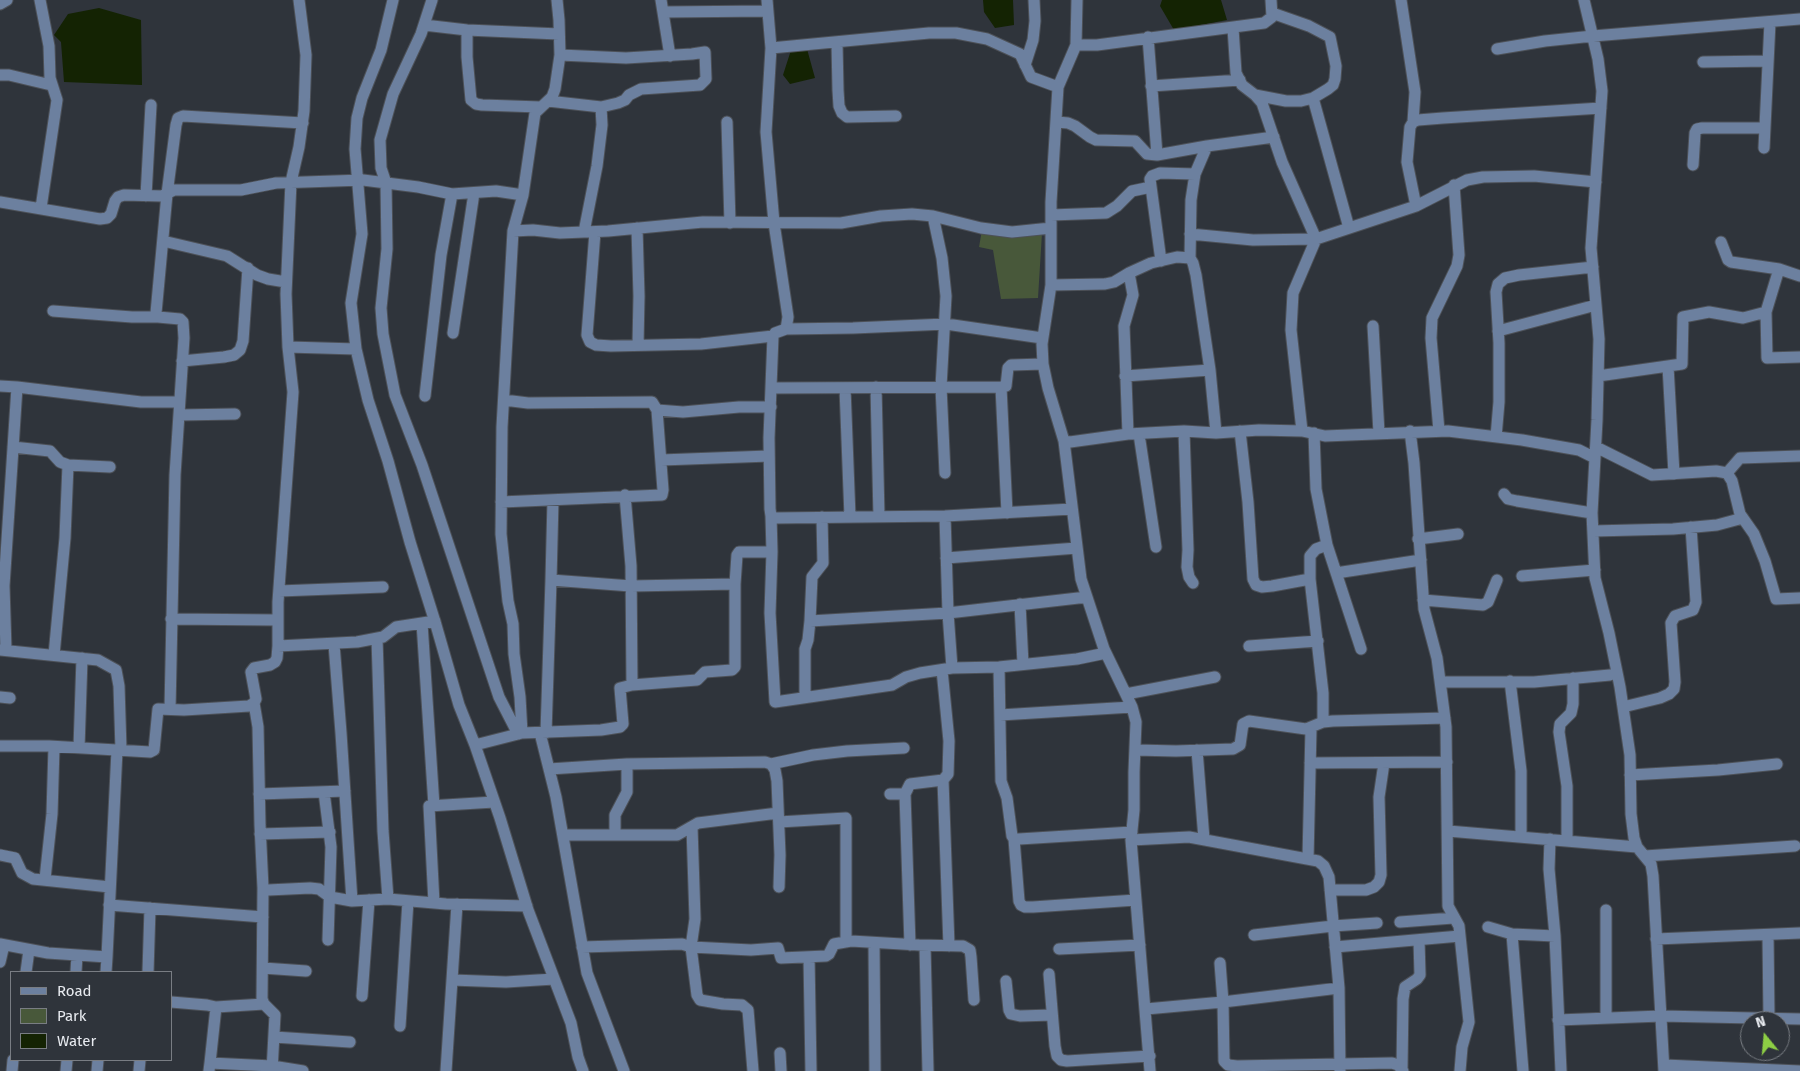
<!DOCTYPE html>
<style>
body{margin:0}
#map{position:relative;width:1800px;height:1071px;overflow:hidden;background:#2f343b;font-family:"Fira Sans",sans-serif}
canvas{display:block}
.legend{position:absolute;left:10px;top:971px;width:162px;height:90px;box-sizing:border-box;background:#2f343b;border:1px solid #797d83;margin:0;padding:6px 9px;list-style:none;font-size:15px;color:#e8ebf0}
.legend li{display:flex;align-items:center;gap:10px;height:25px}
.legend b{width:25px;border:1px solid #797d83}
.north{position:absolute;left:1740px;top:1011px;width:50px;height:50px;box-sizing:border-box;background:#2f343b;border:1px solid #797d83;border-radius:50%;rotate:343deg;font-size:14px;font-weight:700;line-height:20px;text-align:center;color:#e8ebf0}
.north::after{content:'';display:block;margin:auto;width:18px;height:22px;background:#8dce44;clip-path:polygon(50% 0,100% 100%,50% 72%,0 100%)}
</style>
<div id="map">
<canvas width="1800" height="1071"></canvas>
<ul class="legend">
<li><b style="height:6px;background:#6c809f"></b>Road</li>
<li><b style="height:14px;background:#48583a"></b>Park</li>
<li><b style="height:14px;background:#142303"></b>Water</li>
</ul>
<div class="north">N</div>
</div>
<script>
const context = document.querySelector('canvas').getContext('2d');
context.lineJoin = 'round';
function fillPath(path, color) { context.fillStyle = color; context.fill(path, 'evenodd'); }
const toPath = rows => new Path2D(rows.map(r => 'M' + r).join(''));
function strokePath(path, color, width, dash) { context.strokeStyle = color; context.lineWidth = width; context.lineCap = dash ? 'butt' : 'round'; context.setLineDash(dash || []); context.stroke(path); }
const green = toPath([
 [982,230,1042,233,1038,298,1001,299,993,250,979,247]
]);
const water = toPath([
 [983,0,1013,0,1014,25,995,28,984,12],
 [1162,0,1221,0,1227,20,1174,30,1160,6],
 [99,8,141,20,142,85,64,82,61,42,54,35,68,14],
 [792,47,807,49,815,78,790,84,783,75]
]);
const minor = toPath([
 [40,0,49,46,50,78,57,100,41,208],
 [393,0,381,50,362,98,357,118,355,149,362,234,351,303,356,349,368,400,388,461,410,542,436,625,459,705,475,745,500,818,528,910,571,1023,578,1057,583,1071],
 [432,0,421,34,393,94,380,140,381,168,386,183,387,249,381,308,383,334,395,395,422,465,499,697,518,734],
 [661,0,670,56],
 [767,0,771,48,766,132,774,223,788,317,786,329],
 [1077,0,1076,45,1058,87,1051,202,1051,285,1042,344,1043,364,1048,388,1064,441,1081,579,1104,649,1132,707,1136,722,1134,772,1134,810,1131,840,1150,1071],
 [1401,0,1415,92,1413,122],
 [1584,0,1598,59,1602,91,1591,248,1599,339,1597,420,1592,513,1595,578,1609,633,1620,687,1630,755,1631,814,1634,838,1637,847,1651,864,1653,876,1664,1071],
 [0,4,7,0],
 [663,12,768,11],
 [424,25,467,30,559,34],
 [1233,28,1236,73,1242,85,1255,95,1262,103,1282,162,1316,239,1293,293,1291,330,1302,431],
 [467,30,467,57,471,100,476,104,482,105,540,107],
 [1148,37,1157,155],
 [837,43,838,90,839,106,842,113,847,117,896,116],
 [1076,45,1097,45,1264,23,1272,17,1271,0],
 [771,48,929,33,956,33,987,39,1020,54,1031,77,1058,87],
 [1497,49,1545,41,1593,36,1800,19],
 [1703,62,1768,61],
 [1025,65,1033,40,1035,21,1034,0],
 [0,75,9,75,51,85],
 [1151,86,1240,80],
 [1255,95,1286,101,1301,101,1313,98,1328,89,1333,85,1335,79,1336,66,1330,37,1309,26,1272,13],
 [1313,98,1349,228],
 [548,101,601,107,618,103,625,100,629,95,641,89,700,85,706,79,705,52,692,54,626,58,560,55],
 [727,122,730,223],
 [1057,122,1068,123,1075,126,1090,137,1096,140,1135,141,1147,154,1157,155,1207,146,1274,137],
 [1764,148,1770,22],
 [1693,165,1695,133,1697,129,1702,128,1765,128],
 [146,196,151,105],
 [0,202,100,219,107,218,111,214,115,201,118,197,124,195,162,196,174,190,241,190,276,183,363,180,418,187,452,194,496,191,523,195,535,113,552,97,555,89,560,55,559,20,557,0],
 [1416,206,1407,162,1410,127,1413,122,1418,120,1443,118,1601,108],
 [1051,215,1106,213,1117,206,1132,191,1151,187],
 [933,216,942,258,946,296,941,387,945,473],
 [637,228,639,296,638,345],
 [513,231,533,230,560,233,608,231,703,222,841,223,881,216,912,214,933,216,981,228,1012,232,1051,228],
 [584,232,597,166,602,125,601,107],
 [595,232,587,335,590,342,596,345,611,346,701,344,773,336],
 [1190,234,1253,240,1316,239,1416,206,1467,180,1483,177,1534,176,1596,182],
 [163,241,227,256,257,275,268,279,286,282],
 [1721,242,1728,260,1731,262,1779,269,1800,276],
 [1190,258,1191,200,1195,174,1207,146],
 [1161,261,1150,179,1152,176,1160,173,1195,174],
 [1051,285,1105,284,1114,282,1129,273,1151,263,1177,257,1190,258,1193,263,1196,275,1210,370,1216,433],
 [53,311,132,317,158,317],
 [1766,312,1767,358,1800,357],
 [1373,326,1379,433],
 [1498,331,1596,305],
 [453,333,474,193],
 [1042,338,946,324,853,328,786,329,775,333,773,336,769,438,770,509,771,516,776,518,945,516,1072,509],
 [288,347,356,349],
 [182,361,224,357,234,355,240,350,243,341,248,268],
 [1668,366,1674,474],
 [1125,376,1210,370],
 [1598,376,1682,364,1683,317,1709,312,1743,318,1766,312,1779,269],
 [0,386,17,387,141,402,179,402],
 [876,387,879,517],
 [1001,387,1007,513],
 [772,388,1001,387,1006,386,1008,368,1011,365,1043,364],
 [845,388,850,517],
 [425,396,441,255,452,194],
 [504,400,528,403,652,402,657,410,683,412,739,407,771,407],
 [179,415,235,414],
 [1184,431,1188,550,1187,567,1189,577,1193,583],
 [1240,431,1248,502,1253,579,1256,585,1262,587,1272,586,1310,579],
 [1410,431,1414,463,1424,609,1437,658,1446,727,1448,906,1459,926,1469,1022,1462,1047,1460,1071],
 [1439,431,1431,338,1432,318,1457,266,1459,255,1454,185],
 [1314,433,1316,489,1327,545,1361,649],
 [1128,434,1124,326,1133,295,1129,273],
 [1139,434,1156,547],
 [1496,437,1499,402,1499,343,1496,292,1498,284,1505,278,1519,275,1593,267],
 [1064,441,1070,442,1128,434,1184,431,1216,433,1259,430,1302,431,1325,436,1448,431,1522,440,1579,450,1595,458],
 [13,447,50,451,60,462,68,465,110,467],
 [1596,447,1652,475,1716,471,1727,473,1732,481,1740,514,1754,534,1765,561,1776,599,1800,598],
 [661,460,769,456],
 [1727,473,1740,458,1800,456],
 [1504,494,1508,499,1517,501,1592,513],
 [625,495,631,566,632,685],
 [553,500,551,580,631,586,735,584],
 [501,502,662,495,663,490,657,410],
 [945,516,948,613,952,668,999,667,1077,659,1106,653],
 [1593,531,1673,529,1717,525,1743,518],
 [1418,539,1458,534],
 [772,552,770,613,775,702,892,685,906,677,920,673,952,668],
 [946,558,1077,548],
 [1336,573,1421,560],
 [1522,576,1595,570],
 [279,591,383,587],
 [1423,600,1483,605,1488,602,1497,580],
 [1020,604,1023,664],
 [171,619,277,620],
 [810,621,948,613,1087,597],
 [422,623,434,806],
 [377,638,383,831,388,899],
 [334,644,341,733,352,901],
 [278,646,278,602,293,392,288,347,286,294,291,182,299,147,304,111,306,55,299,0],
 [1249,646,1318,641],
 [0,650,98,660,116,670,119,686,121,750],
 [6,650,4,586,17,387],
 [54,655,65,538,68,465],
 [999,667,1001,781,1007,798,1012,836,1014,839,1019,839,1132,832],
 [1510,681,1521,771,1521,837],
 [1441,682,1534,682,1610,675],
 [1126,694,1215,677],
 [0,697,10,698],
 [805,697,805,649,808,640,810,621,812,577,823,563,822,517],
 [254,703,258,727,260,825,263,888,268,890,310,888,319,889,330,897,352,901,388,899,446,904,527,906],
 [1623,707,1660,698,1669,694,1674,689,1675,682,1671,623,1675,616,1693,610,1696,602,1691,527],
 [170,709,175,475,184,338,183,322,180,319,158,317,156,313,167,194,176,125,178,118,183,116,303,123],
 [1000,715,1132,707],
 [1323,722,1323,693,1310,579,1310,556,1316,549,1327,545],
 [522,733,601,730,620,727,623,724,620,688,632,685,697,680,705,672,732,670,735,667,735,584,737,555,739,552,772,552,771,516],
 [540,733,556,797,587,973,624,1071],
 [546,733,551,580],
 [475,745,522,733,520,697,514,654,513,624,508,601,501,534,502,427,513,231,523,195],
 [0,746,49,746,150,752,154,750,158,709,184,710,249,706,254,703,256,699,251,672,254,668,270,665,275,662,277,658,278,646,357,642,383,637,396,627,435,621],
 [79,748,82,658],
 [1136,750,1176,751,1233,749,1240,745,1243,724,1249,721,1306,729,1323,722,1333,721,1445,718],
 [1197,750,1204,839],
 [1310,763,1447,762],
 [771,764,813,755,847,751,904,748],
 [549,769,627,764,765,762,771,764,775,770,777,781,780,855,779,887],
 [1630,775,1718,770,1777,764],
 [943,780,949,946],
 [324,792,331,847,328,940],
 [259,794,345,791],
 [890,794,905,794,910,784,943,780,948,774,949,741,942,670],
 [905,794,910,945],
 [779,822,846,818,846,942],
 [692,827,695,919,691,947,751,950,778,948,781,958,826,956,829,954,834,944,851,941,919,945,963,946,970,950,971,957,974,1000],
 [1448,831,1637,847],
 [260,834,330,832],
 [564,835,677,835,698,823,778,813],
 [615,835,615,815,627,792,627,764],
 [1014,839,1019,901,1021,905,1025,907,1033,907,1136,900],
 [1550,839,1549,869,1555,936,1561,1071],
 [1131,840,1189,837,1318,861,1324,866,1329,877,1339,988,1340,1071],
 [1567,841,1567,786,1559,732,1560,724,1571,713,1573,704,1573,678],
 [0,855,15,858,22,873,33,879,110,887],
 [1645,856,1795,846],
 [1308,859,1311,728],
 [45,879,52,814,54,747],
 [263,888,262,999,264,1004,275,1015,272,1071],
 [1330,890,1366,890,1374,887,1379,882,1381,875,1379,797,1384,763],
 [434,903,429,806,494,802],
 [109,905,263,917],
 [1606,910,1606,1018],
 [1400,922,1453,918],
 [1488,927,1512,934,1555,936],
 [1512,934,1523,1071],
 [1254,935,1333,926,1377,923],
 [1768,935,1769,1018],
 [1656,939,1800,933],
 [874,943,875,1071],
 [0,944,48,953,107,957,117,750],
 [925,946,928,1071],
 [582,947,682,944,691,947,697,995,700,1000,723,1004,742,1005,748,1010,753,1071],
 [1335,947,1460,936],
 [1059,949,1140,945],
 [809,957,811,1071],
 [0,962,4,945],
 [1220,963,1223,1002,1224,1061,1228,1065,1237,1066,1392,1063,1398,1065,1403,1071],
 [263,968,306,971],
 [26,972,29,950],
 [76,972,77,955],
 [106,972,107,957],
 [148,972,150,908],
 [1049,974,1055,1046,1057,1056,1061,1060,1067,1061,1150,1056],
 [452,980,506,982,554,979],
 [1006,981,1009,1010,1011,1014,1020,1016,1052,1015],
 [362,996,369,900],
 [171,1002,207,1005,216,1007,264,1004],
 [1146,1009,1223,1002,1339,988],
 [1558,1020,1661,1016,1800,1019],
 [400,1026,408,901],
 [274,1037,350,1042],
 [780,1053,781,1071],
 [210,1063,216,1007],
 [1664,1065,1800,1071],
 [1402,1069,1403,999,1405,987,1417,979,1420,975,1419,940],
 [12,1071,13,1060],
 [66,1071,67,1060],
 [97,1071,98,1060],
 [139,1071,140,1060],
 [209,1071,210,1063,272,1066,303,1071],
 [446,1071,457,904]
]);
fillPath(green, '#48583a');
fillPath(water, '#142303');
strokePath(minor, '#4d5158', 13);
strokePath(minor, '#6c809f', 11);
</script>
